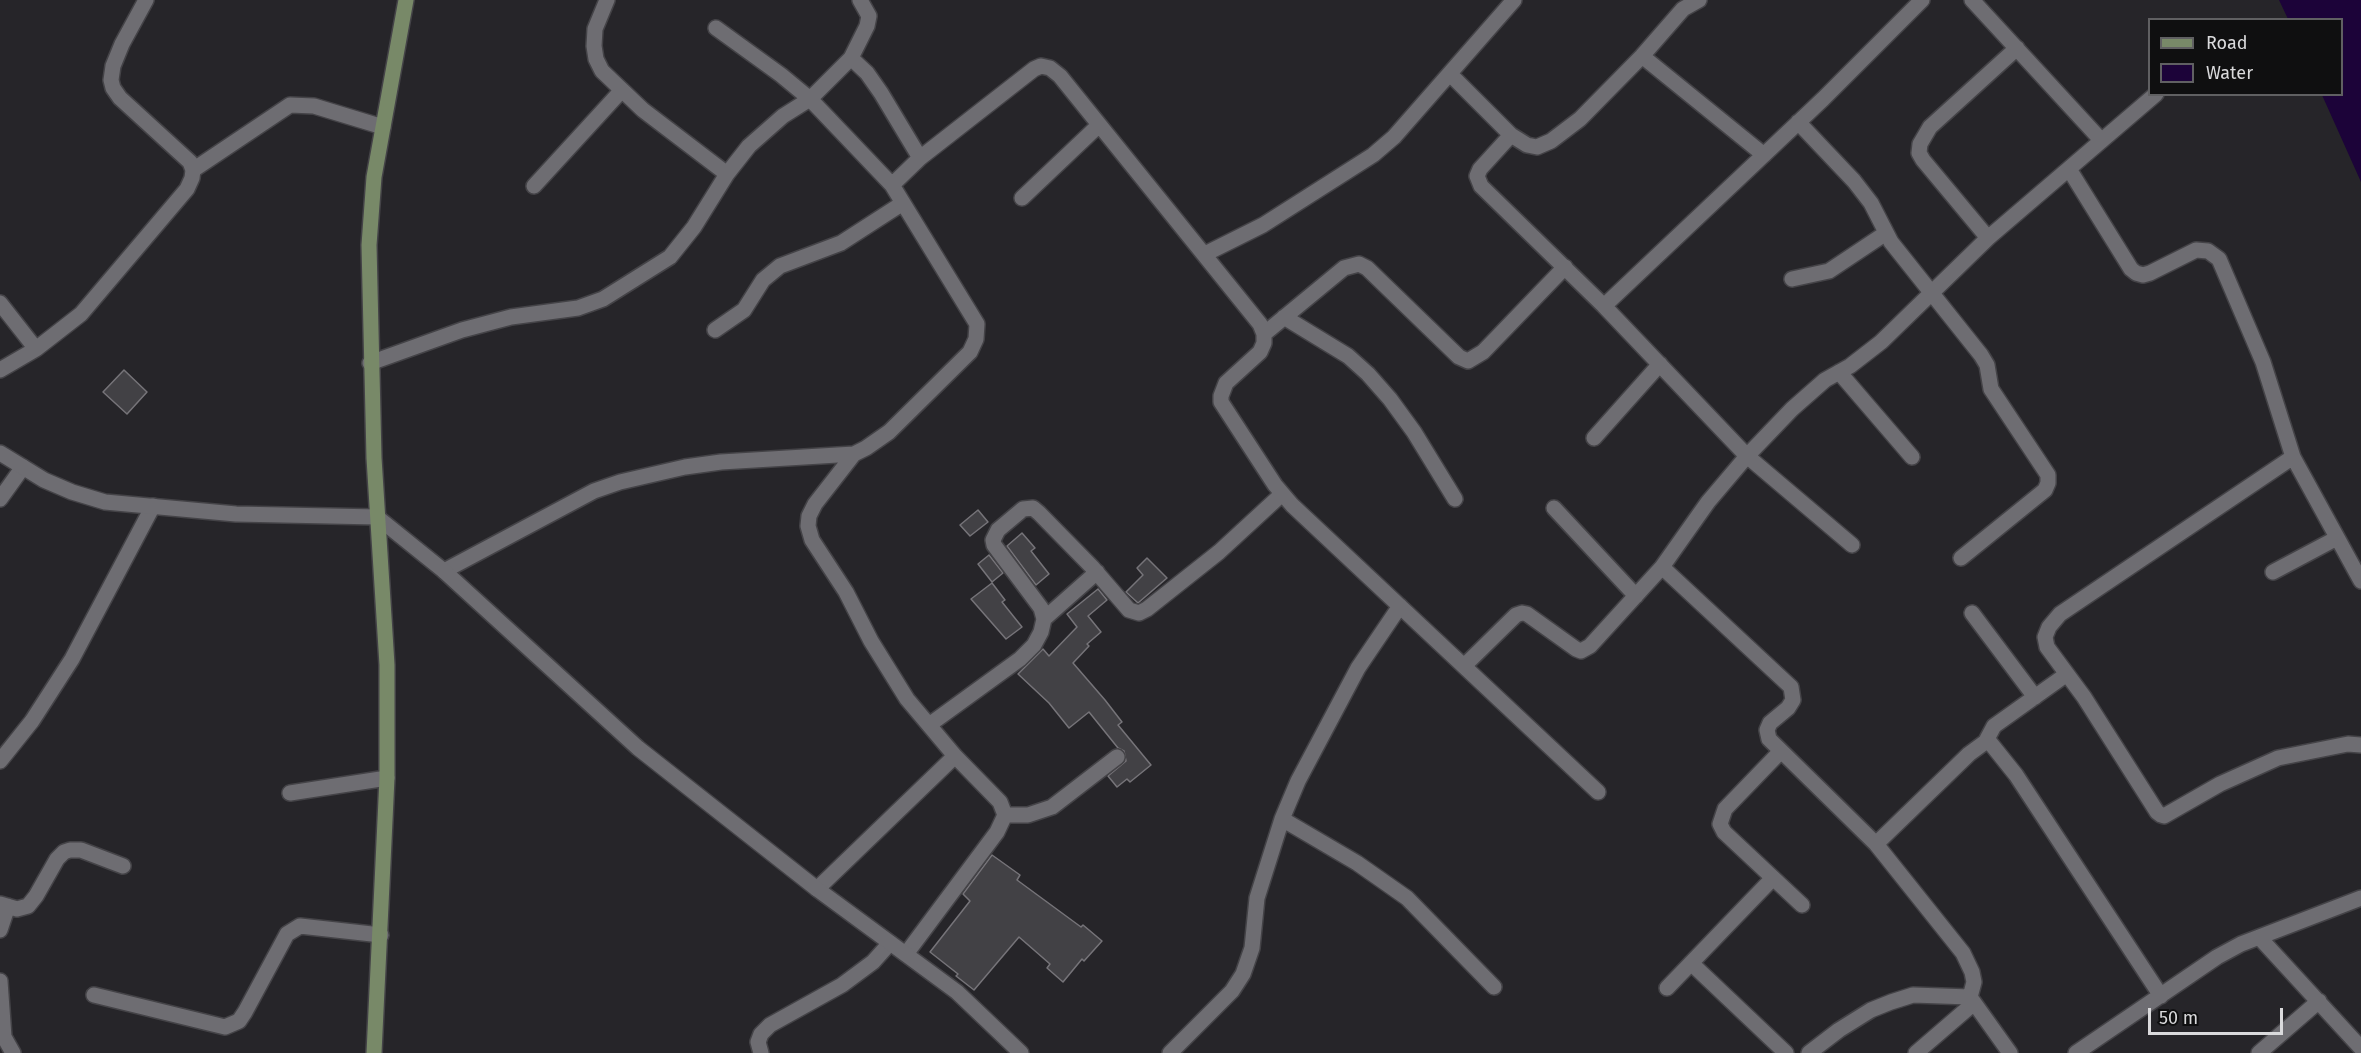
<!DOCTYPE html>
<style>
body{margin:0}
#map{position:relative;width:2361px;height:1053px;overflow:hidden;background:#262529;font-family:"Fira Sans",sans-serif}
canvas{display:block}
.legend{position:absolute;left:2148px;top:18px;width:195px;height:78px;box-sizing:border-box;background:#0f0f10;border:2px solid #606062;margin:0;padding:8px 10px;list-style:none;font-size:18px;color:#dadadc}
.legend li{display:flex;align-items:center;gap:12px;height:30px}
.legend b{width:30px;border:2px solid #606062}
.scale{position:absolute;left:2148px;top:1008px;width:135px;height:27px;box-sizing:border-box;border:3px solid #dadadc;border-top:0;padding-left:8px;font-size:18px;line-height:21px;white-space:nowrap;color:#dadadc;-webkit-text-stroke:4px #0f0f10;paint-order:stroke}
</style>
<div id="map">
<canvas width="2361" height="1053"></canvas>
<ul class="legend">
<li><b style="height:8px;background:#788968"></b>Road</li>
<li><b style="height:16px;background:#1c0339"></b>Water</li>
</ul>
<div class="scale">50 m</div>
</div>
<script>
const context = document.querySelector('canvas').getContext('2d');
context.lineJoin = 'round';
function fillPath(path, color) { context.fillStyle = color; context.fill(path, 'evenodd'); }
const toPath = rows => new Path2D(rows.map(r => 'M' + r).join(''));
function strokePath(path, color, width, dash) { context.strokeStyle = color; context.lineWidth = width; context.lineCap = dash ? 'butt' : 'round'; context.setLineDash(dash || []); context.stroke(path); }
const water = toPath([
 [2279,0,2361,0,2361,182,2322,95,2342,94,2342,20,2288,19]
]);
const building = toPath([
 [124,370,147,392,127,414,103,392,124,370],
 [978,510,988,522,970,536,960,525,978,510],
 [1022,533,1035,548,1031,551,1049,574,1036,585,1007,546,1022,533],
 [989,555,1003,573,992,582,978,564,989,555],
 [1147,558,1167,578,1138,603,1126,592,1143,575,1137,568,1147,558],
 [992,583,1005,600,1002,602,1022,627,1006,639,971,599,992,583],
 [1098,589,1107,600,1088,616,1101,632,1087,644,1089,646,1073,663,1105,700,1122,722,1118,725,1151,765,1130,782,1127,779,1117,787,1108,776,1126,761,1124,751,1118,748,1089,712,1069,728,1049,703,1018,674,1043,649,1049,656,1077,627,1067,614,1098,589],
 [992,855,1020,875,1017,880,1081,927,1083,925,1102,941,1084,961,1082,959,1063,982,1047,968,1050,964,1019,937,974,990,956,976,958,974,930,952,970,901,963,894,992,855]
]);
const minor = toPath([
 [607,0,595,29,594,46,596,59,602,71,643,110,727,174],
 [1972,0,2101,140],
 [1642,56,1764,155],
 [851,58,867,73,881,93,920,158],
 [1450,74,1511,135,1527,145,1537,147,1551,141,1580,119,1642,56,1683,9,1699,0],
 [1798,122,1854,181,1871,203,1891,242,1981,355,1987,365,1991,389,2048,475,2048,483,2045,490,1961,558],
 [1511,135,1480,169,1477,176,1481,186,1604,306,1747,456,1852,545],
 [2069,169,2131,269,2136,273,2143,275,2150,273,2196,250,2208,251,2219,259,2263,362,2293,457,2361,581],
 [193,170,290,105,314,106,383,127],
 [892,185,920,158,1034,69,1041,66,1050,68,1060,76,1260,324,1264,334,1264,343,1260,352,1226,383,1221,396,1221,402,1275,485,1292,505,1598,792],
 [534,186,622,90],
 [1022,198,1099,125],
 [1988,238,1923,160,1919,153,1920,144,1930,127,2017,48],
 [1205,254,1263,225,1373,155,1394,137,1514,0],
 [1792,279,1829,271,1886,233],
 [0,303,36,349],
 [1604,306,1823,99,1922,0],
 [1284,317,1348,356,1368,374,1390,399,1414,432,1455,499],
 [715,330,744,310,763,280,780,266,841,243,903,203],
 [1264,334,1344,268,1359,264,1367,268,1459,357,1468,361,1483,352,1565,267],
 [370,363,462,330,511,317,578,308,603,299,670,257,694,227,727,174,749,146,783,116,810,99,851,58,867,26,869,16,860,0],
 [0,370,36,349,81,314,187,189,192,178,193,170,190,162,120,98,113,88,111,80,113,66,122,44,146,0],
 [1839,372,1912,457],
 [1594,438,1660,364],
 [854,454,815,504,809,516,808,526,812,540,846,592,871,641,907,699,955,756,1000,802,1005,815,997,832,906,954],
 [2293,457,2060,614,2049,627,2045,637,2047,647,2084,697,2157,812,2161,815,2164,816,2220,784,2278,758,2348,744,2361,745],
 [0,499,23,467],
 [1554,508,1636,596],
 [1662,567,1791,687,1793,700,1788,708,1770,723,1767,730,1769,739,1876,844,1963,953,1972,972,1974,982,1970,997,2010,1053],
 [444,571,594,491,620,482,685,467,721,462,854,454,866,448,889,432,970,352,976,339,977,324,892,185,810,99,781,75,716,28],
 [2273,572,2337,538],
 [1972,613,2035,697],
 [1044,619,1097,572],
 [1464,666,1516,615,1522,613,1527,614,1576,649,1581,651,1590,646,1662,567,1708,502,1747,456,1792,409,1825,380,1850,366,1881,342,1988,238,2156,94],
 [929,725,1020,659,1034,645,1041,632,1044,619,1041,608,994,545,993,540,998,530,1023,509,1033,508,1039,513,1092,567,1129,610,1139,613,1147,609,1219,552,1282,494],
 [1987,739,1994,726,2067,674],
 [1781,751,1725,809,1720,824,1724,832,1802,905],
 [0,761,32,721,72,659,153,506],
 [290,793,387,778],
 [1005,815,1028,815,1052,807,1117,757],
 [1282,819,1357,863,1407,898,1494,987],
 [1876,844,1969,754,1988,740,2016,775,2161,996],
 [817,889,955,756],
 [0,904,17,909,28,906,36,896,57,859,64,852,70,850,81,850,123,866],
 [0,930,8,906],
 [2259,937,2361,1048],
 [1691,963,1786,1053],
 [0,981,4,1037,13,1053],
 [1667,988,1773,878],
 [94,995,225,1027,239,1021,245,1012,287,934,300,926,381,935],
 [761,1053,758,1042,761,1034,770,1025,842,985,873,962,890,943],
 [1170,1053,1232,991,1243,974,1252,948,1257,898,1282,819,1298,781,1358,668,1400,606],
 [1809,1053,1839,1030,1871,1010,1891,1002,1913,995,1970,997],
 [1916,1053,1974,1003],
 [2076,1053,2217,957,2241,944,2361,898],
 [2259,1053,2319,1001]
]);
const tertiary = toPath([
 [0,453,44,480,72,492,105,502,236,514,377,517,444,571,638,748,817,889,957,992,1021,1053]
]);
const secondary = toPath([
 [374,1053,387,778,387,665,374,458,369,245,374,177,406,0]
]);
fillPath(water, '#1c0339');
fillPath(building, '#424145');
strokePath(building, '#767479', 1.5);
strokePath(minor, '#444347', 18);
strokePath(tertiary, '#444347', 18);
strokePath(secondary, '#444347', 18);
strokePath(minor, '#6e6d72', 15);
strokePath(tertiary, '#6e6d72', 15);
strokePath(secondary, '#788968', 15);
</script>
